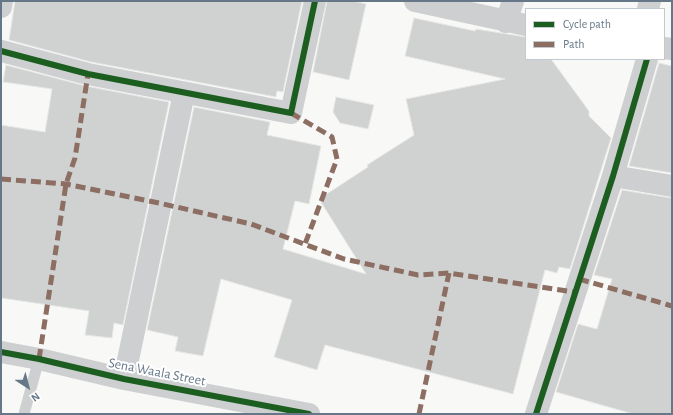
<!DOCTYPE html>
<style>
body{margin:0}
#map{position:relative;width:673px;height:415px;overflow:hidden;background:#f8f8f7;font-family:"Alegreya Sans",sans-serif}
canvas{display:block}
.frame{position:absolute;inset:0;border:2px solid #667888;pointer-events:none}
.legend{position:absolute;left:525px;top:8px;width:140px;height:52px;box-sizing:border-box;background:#fff;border:1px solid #c2c9cf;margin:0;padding:5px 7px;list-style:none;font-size:12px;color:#667888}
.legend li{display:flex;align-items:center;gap:8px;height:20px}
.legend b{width:20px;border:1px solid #c2c9cf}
.north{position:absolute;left:8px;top:367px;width:40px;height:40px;-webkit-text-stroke:3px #fff;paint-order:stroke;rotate:144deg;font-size:11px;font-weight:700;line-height:16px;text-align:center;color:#667888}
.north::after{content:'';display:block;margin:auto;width:14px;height:18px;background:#667888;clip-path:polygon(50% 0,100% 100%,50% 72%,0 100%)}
</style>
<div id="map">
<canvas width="673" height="415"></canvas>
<div class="frame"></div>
<ul class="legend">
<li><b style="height:5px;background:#1b5e20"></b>Cycle path</li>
<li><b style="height:5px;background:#8d6e63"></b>Path</li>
</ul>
<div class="north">N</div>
</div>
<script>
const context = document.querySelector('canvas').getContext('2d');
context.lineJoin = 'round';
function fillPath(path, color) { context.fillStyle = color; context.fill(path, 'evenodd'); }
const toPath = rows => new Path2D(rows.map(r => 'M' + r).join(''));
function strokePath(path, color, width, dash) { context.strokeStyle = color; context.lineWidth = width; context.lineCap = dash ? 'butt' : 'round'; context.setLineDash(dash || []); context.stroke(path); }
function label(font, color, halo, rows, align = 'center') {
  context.font = font + ' "Alegreya Sans",sans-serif'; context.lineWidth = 4; context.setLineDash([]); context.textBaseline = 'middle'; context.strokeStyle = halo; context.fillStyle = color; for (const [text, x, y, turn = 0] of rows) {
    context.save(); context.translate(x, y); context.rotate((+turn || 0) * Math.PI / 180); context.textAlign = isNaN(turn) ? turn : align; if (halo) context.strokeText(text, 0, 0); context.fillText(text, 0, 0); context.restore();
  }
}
const building = toPath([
 [15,1,302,1,283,92,277,91,276,97,91,62,9,40,15,1],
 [327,1,353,1,366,4,349,80,313,72,327,1],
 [414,18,475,31,476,29,526,37,526,59,551,59,589,111,589,116,611,138,570,269,559,267,557,273,545,270,513,394,325,345,317,370,274,357,292,300,221,279,203,356,175,351,178,337,147,330,194,107,270,122,267,135,321,146,309,204,295,201,283,249,366,274,319,199,368,167,367,165,414,135,406,99,505,79,405,56,414,18],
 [659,63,672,66,672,173,629,166,659,63],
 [6,65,86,86,169,102,123,325,114,323,112,338,85,335,89,311,1,298,1,125,45,132,52,89,3,82,6,65],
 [336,97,374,105,368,129,340,123,333,112,336,97],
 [622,190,672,198,672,414,633,414,556,392,578,324,597,329,612,279,594,275,622,190]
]);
const service = toPath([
 [24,414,39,359]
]);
const minor = toPath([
 [415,1,526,25],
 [1,7,2,1],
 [648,9,650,1],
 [506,22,513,1],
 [664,48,672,49],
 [1,51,88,74,291,113,315,1],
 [613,176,672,186],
 [1,352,39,359,124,379,309,414],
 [124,379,184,93],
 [536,414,613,176,647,59]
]);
const quiet = toPath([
 [291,113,332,137,337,159,305,244],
 [1,179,66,184,159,203,251,224,344,259,418,275,449,273,574,292],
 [579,279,672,306],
 [39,359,66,184,75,158,88,74],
 [419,414,449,273]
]);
const cycleway = toPath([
 [1,51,88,74,291,113,315,1],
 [1,352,39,359,124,379,309,414],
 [536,414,613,176,647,59]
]);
const streetNames = [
 ["Sena Waala Street",157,372,11]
];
fillPath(building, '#d0d2d2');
strokePath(building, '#e7e7e6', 1);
strokePath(service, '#cecfd0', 11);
strokePath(minor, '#cecfd0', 22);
strokePath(quiet, '#8d6e63', 5, [10, 5]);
strokePath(cycleway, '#1b5e20', 6);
label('14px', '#667888', '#fff', streetNames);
</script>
